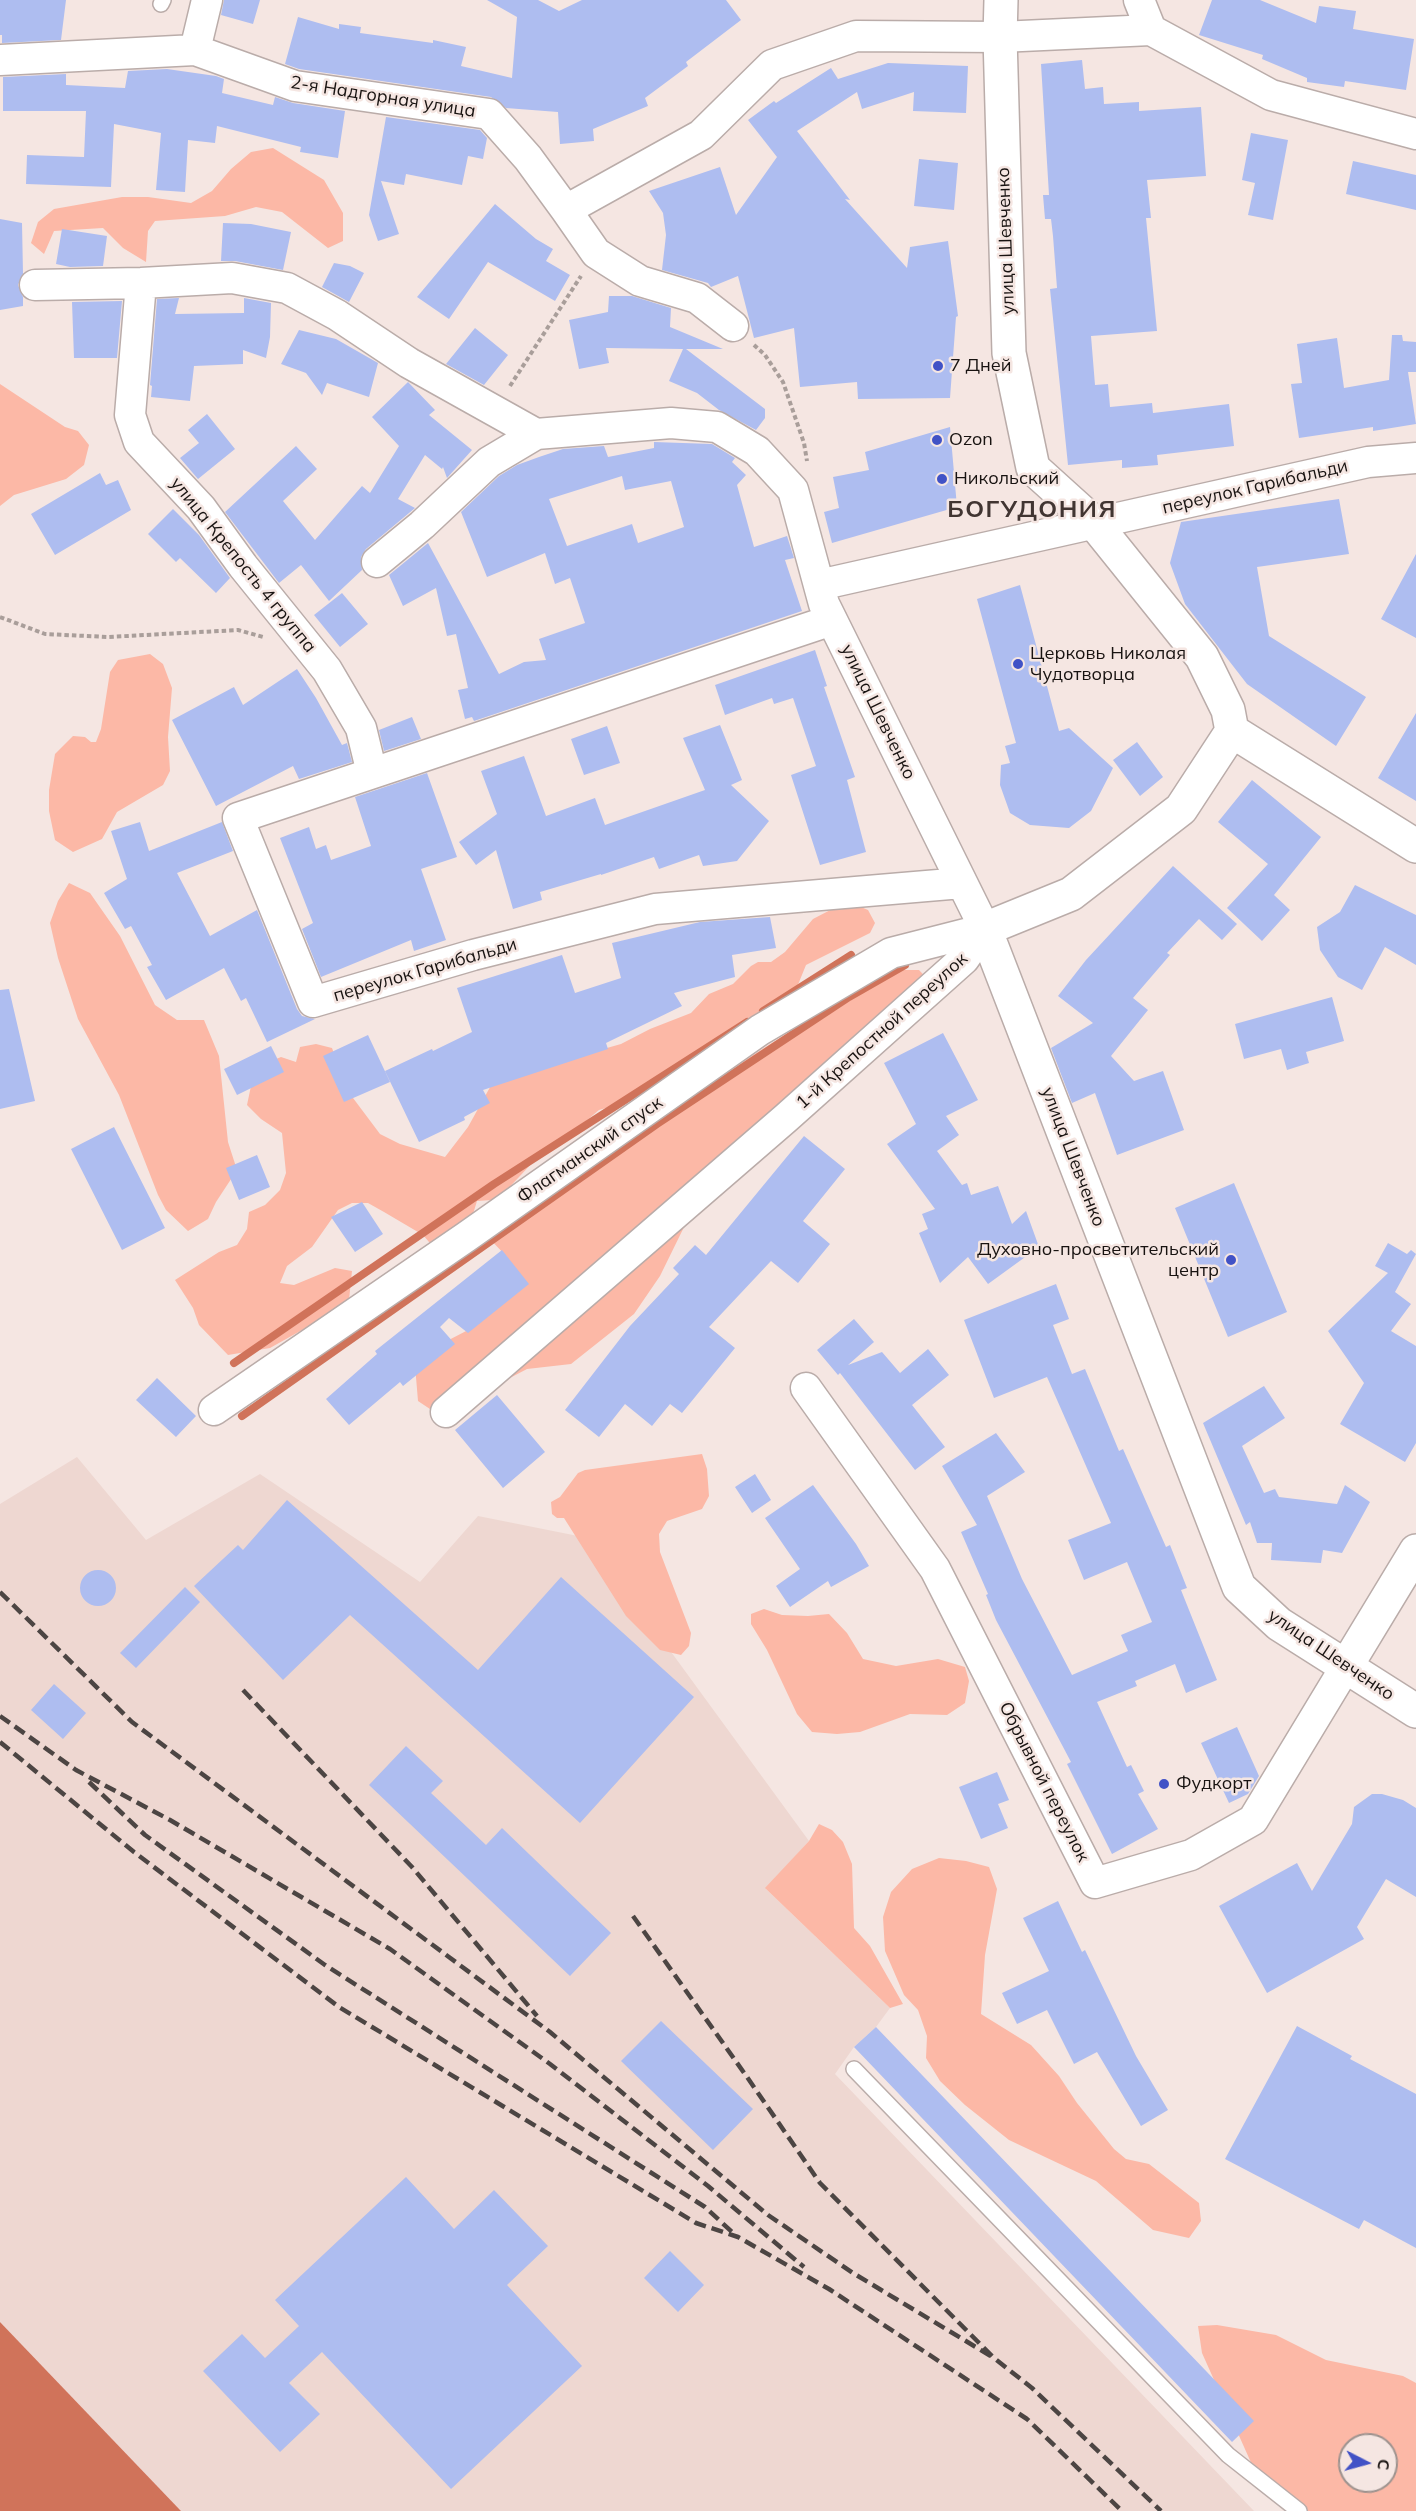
<!DOCTYPE html>
<meta charset="utf-8">
<style>
body{margin:0}
#map{position:relative;width:1416px;height:2511px;overflow:hidden;background:#f5e6e2;font-family:Mulish,sans-serif}
canvas{display:block}
.north{position:absolute;left:1338px;top:2433px;width:60px;height:60px;box-sizing:border-box;background:#f5e6e2;border:2px solid #9d928e;border-radius:50%;rotate:96deg;font-size:16px;font-weight:700;line-height:24px;text-align:center;color:#181311}
.north::after{content:'';display:block;margin:auto;width:21px;height:27px;background:#4152c6;clip-path:polygon(50% 0,100% 100%,50% 72%,0 100%)}
</style>
<div id="map">
<canvas width="1416" height="2511"></canvas>
<div class="north">С</div>
</div>
<script>
const context = document.querySelector('canvas').getContext('2d');
context.lineJoin = 'round';
function fillPath(path, color) { context.fillStyle = color; context.fill(path, 'evenodd'); }
const toPath = rows => new Path2D(rows.map(r => 'M' + r).join(''));
function strokePath(path, color, width, dash) { context.strokeStyle = color; context.lineWidth = width; context.lineCap = dash ? 'butt' : 'round'; context.setLineDash(dash || []); context.stroke(path); }
function label(font, color, halo, rows, align = 'center') {
  context.font = font + ' Mulish,sans-serif'; context.lineWidth = 5; context.setLineDash([]); context.textBaseline = 'middle'; context.strokeStyle = halo; context.fillStyle = color; for (const [text, x, y, turn = 0] of rows) {
    context.save(); context.translate(x, y); context.rotate((+turn || 0) * Math.PI / 180); context.textAlign = isNaN(turn) ? turn : align; if (halo) context.strokeText(text, 0, 0); context.fillText(text, 0, 0); context.restore();
  }
}
const built = toPath([
 [77,1457,146,1540,260,1474,420,1582,478,1516,588,1538,809,1841,766,1889,890,2008,876,2027,854,2047,835,2074,1254,2511,181,2511,0,2322,0,1504]
]);
const green = toPath([
 [273,148,324,180,343,213,343,241,328,248,282,212,256,207,225,216,155,221,148,231,146,262,123,248,103,228,54,231,44,254,31,243,38,222,54,209,122,197,148,197,191,203,212,191,231,169,251,152],
 [0,384,65,427,78,431,89,445,84,465,66,479,14,495,0,506],
 [150,654,163,664,172,688,168,737,170,771,163,785,117,812,102,839,73,852,55,840,49,811,49,790,55,754,73,736,85,737,91,742,96,742,101,729,110,672,118,660],
 [69,883,90,893,120,936,155,1005,177,1020,204,1020,219,1056,228,1142,237,1170,216,1202,208,1219,188,1231,166,1210,158,1195,119,1095,78,1019,58,958,50,923,58,901],
 [854,904,868,910,875,923,870,933,806,965,795,992,684,1069,649,1084,627,1102,599,1110,573,1132,549,1145,504,1193,492,1200,477,1201,473,1214,476,1222,435,1249,423,1235,384,1212,368,1203,352,1203,338,1210,312,1247,287,1266,280,1283,294,1285,335,1268,352,1271,349,1300,311,1325,270,1348,228,1355,199,1325,193,1308,175,1280,219,1252,237,1245,247,1229,249,1212,265,1205,280,1190,286,1173,282,1133,261,1119,247,1105,251,1086,262,1065,281,1057,296,1062,300,1047,316,1044,332,1048,347,1090,380,1134,400,1144,445,1157,468,1127,494,1080,621,1044,650,1029,691,1013,709,994,733,984,751,966,758,962,771,962,785,952,813,919,838,906],
 [897,970,919,970,934,986,686,1223,660,1276,634,1314,571,1364,527,1369,439,1415,418,1401,415,1365,443,1343,470,1329,507,1257,487,1236,636,1130,861,986],
 [702,1454,707,1469,709,1496,702,1509,667,1521,659,1534,660,1552,691,1633,689,1646,681,1655,660,1650,626,1616,564,1518,557,1518,552,1514,551,1502,560,1497,578,1473,585,1470],
 [764,1609,782,1615,808,1616,829,1614,847,1633,863,1659,896,1666,938,1659,965,1667,969,1681,965,1703,947,1715,910,1714,860,1732,837,1734,812,1732,797,1714,767,1650,751,1624,751,1614],
 [819,1824,832,1830,843,1842,852,1864,854,1928,870,1946,903,2004,890,2008,765,1888,809,1841],
 [939,1858,966,1861,989,1867,997,1889,985,1955,981,2014,1031,2045,1059,2076,1077,2103,1114,2149,1126,2159,1149,2164,1199,2203,1201,2221,1189,2238,1153,2230,1096,2181,1009,2140,965,2105,940,2081,926,2058,927,2036,918,2010,904,1995,885,1951,883,1917,891,1892,912,1869],
 [1217,2325,1276,2335,1326,2360,1403,2376,1416,2383,1416,2511,1297,2511,1253,2467,1202,2353,1198,2326],
 [1350,2445,1386,2445,1386,2481,1350,2481]
]);
const water = toPath([
 [0,2322,181,2511,0,2511]
]);
const stream = toPath([
 [763,1011,851,955],
 [234,1363,494,1184,747,1022],
 [242,1416,657,1124,849,997,905,965]
]);
const building = toPath([
 [0,0,66,0,61,40,2,43,2,35,0,35],
 [224,0,260,0,253,24,221,15],
 [487,0,538,0,559,11,582,0,726,0,741,20,686,62,688,66,645,98,648,106,593,129,594,141,560,144,558,112,506,108,491,97,299,69,285,64,298,17,339,29,339,24,361,27,360,33,433,43,433,40,466,47,461,66,512,78,517,17],
 [1212,0,1260,0,1316,23,1319,6,1356,11,1353,29,1414,39,1406,90,1345,81,1344,87,1307,82,1307,78,1262,59,1263,55,1199,35],
 [1082,60,1085,89,1103,87,1104,104,1139,102,1139,111,1201,107,1206,176,1147,180,1151,218,1146,218,1157,331,1091,336,1095,385,1108,384,1110,407,1152,403,1153,413,1229,404,1234,446,1157,455,1158,465,1122,468,1122,460,1068,465,1050,289,1057,288,1053,236,1051,219,1045,219,1043,195,1049,195,1041,64],
 [888,63,968,66,966,113,913,111,914,92,862,109,857,92,797,131,850,200,845,199,907,268,910,247,948,241,958,316,956,317,950,398,858,399,857,382,800,387,794,328,754,338,738,276,711,287,708,283,662,270,666,235,663,213,649,191,720,167,736,215,777,157,748,120,774,101,776,103,831,68,838,79],
 [167,69,216,76,224,79,222,93,273,105,275,97,293,103,345,111,338,158,300,152,301,147,217,126,215,143,188,140,185,192,156,190,161,133,114,124,111,187,26,184,27,155,84,157,86,111,3,111,3,77,66,74,66,85,125,88,128,71],
 [386,117,480,130,487,138,483,159,468,156,462,185,406,174,404,185,381,181,399,234,378,241,369,215],
 [1251,133,1288,140,1273,220,1248,215,1255,183,1242,180],
 [919,159,958,163,954,210,914,206],
 [1353,161,1416,175,1416,210,1346,194],
 [495,204,536,239,553,249,546,261,570,275,555,301,488,262,449,319,417,297],
 [0,219,22,223,23,274,18,285,23,297,23,306,0,310],
 [223,223,251,224,291,232,283,270,235,261,221,261],
 [62,229,107,236,103,266,70,267,56,264],
 [334,263,350,266,364,273,349,302,322,287],
 [609,296,632,296,671,308,670,327,723,349,686,349,765,409,765,418,756,430,719,410,697,393,669,381,683,349,606,348,609,363,579,369,569,320,608,312],
 [179,298,175,314,244,313,244,298,271,303,270,337,266,358,243,350,243,364,194,366,190,401,151,397,152,386,150,385,157,299],
 [122,301,117,358,74,358,72,302],
 [475,328,508,355,484,385,446,364],
 [299,330,336,339,378,363,369,397,327,383,322,395,306,373,281,364],
 [1392,335,1402,335,1403,341,1416,342,1416,372,1408,372,1416,424,1373,431,1373,427,1299,438,1291,384,1302,383,1297,344,1337,338,1344,388,1389,380],
 [408,382,435,410,429,415,472,450,447,478,443,467,442,469,425,455,398,499,415,508,366,549,361,557,362,570,329,601,301,565,279,583,225,512,296,446,317,469,283,501,315,540,362,486,370,493,399,446,372,417],
 [207,414,235,449,198,479,180,458,199,443,188,430],
 [950,427,957,507,832,543,824,512,839,508,833,477,869,470,865,452],
 [654,442,712,444,735,458,732,462,746,475,737,485,754,547,787,536,794,558,785,560,802,611,474,721,472,717,465,719,458,690,468,688,456,634,447,636,436,588,403,606,389,575,428,543,499,674,524,662,546,660,539,639,585,623,570,578,555,584,545,553,487,577,461,512,499,476,517,465,539,457,563,449,604,446,608,457,654,448],
 [622,476,625,490,671,481,684,527,638,543,632,524,567,546,549,499],
 [100,473,106,485,118,480,131,510,55,555,31,514],
 [1339,499,1349,554,1257,567,1269,636,1366,697,1336,746,1247,684,1185,604,1170,563,1181,522],
 [173,509,199,535,230,578,216,593,180,558,176,562,148,534],
 [1416,554,1416,638,1381,619],
 [1020,585,1059,731,1069,728,1113,768,1091,811,1069,828,1030,825,1010,813,1000,785,1001,765,1010,763,1005,746,1016,743,977,599],
 [342,593,368,624,340,647,314,615],
 [815,650,827,686,824,687,855,777,847,780,866,852,820,865,791,775,816,766,793,698,774,704,772,698,725,715,715,685],
 [297,669,316,698,342,745,347,743,352,762,299,779,293,766,216,806,172,720,234,687,243,705],
 [1416,713,1416,801,1378,778],
 [412,717,421,739,384,751,379,730],
 [720,725,742,780,731,785,769,821,737,861,703,866,699,855,659,869,654,857,601,875,601,874,540,892,542,900,513,909,496,850,476,865,459,842,497,814,481,771,524,756,546,816,595,798,605,825,705,790,683,738],
 [607,726,620,763,584,775,571,739],
 [1137,742,1163,777,1140,796,1113,760],
 [427,773,457,857,421,869,446,940,414,951,411,940,321,977,302,929,313,923,280,838,309,827,316,849,326,845,331,860,371,846,355,797],
 [1252,780,1321,837,1274,895,1290,910,1262,941,1227,908,1268,864,1218,822],
 [140,822,149,851,222,822,233,851,177,873,210,936,257,910,297,1009,302,1016,315,1019,267,1042,246,998,241,1001,224,968,166,1000,147,967,152,965,131,926,125,929,104,893,127,879,111,831],
 [1173,866,1237,924,1222,940,1199,919,1167,953,1170,955,1133,998,1148,1010,1111,1056,1134,1081,1163,1071,1184,1130,1117,1155,1095,1093,1072,1103,1051,1048,1093,1023,1058,996,1086,960],
 [1355,885,1416,915,1416,965,1385,947,1362,990,1338,977,1320,950,1317,927,1340,912],
 [770,917,776,948,732,955,735,977,674,993,682,1006,606,1043,608,1049,483,1090,490,1103,464,1117,465,1120,419,1142,385,1071,432,1049,433,1051,472,1032,457,988,562,955,575,993,621,978,612,943,700,922],
 [9,989,35,1101,0,1109,0,990],
 [1332,997,1344,1041,1306,1052,1309,1063,1287,1070,1281,1049,1244,1059,1235,1024],
 [943,1033,978,1100,946,1116,959,1135,937,1151,962,1185,967,1183,971,1195,998,1186,1012,1224,1026,1211,1039,1247,988,1284,968,1257,940,1283,919,1233,928,1229,922,1214,935,1209,887,1144,916,1124,884,1063],
 [368,1035,390,1082,344,1102,323,1056],
 [271,1046,284,1072,237,1095,224,1069],
 [114,1127,165,1228,122,1250,71,1149],
 [804,1136,845,1169,803,1221,830,1244,798,1283,771,1261,709,1327,735,1348,682,1413,670,1404,652,1426,625,1404,599,1437,565,1410,630,1326,679,1274,673,1268,695,1245,706,1255],
 [257,1155,270,1187,239,1200,226,1168],
 [1234,1183,1287,1312,1228,1337,1175,1208],
 [362,1202,383,1234,355,1252,331,1217],
 [1388,1243,1407,1254,1411,1250,1416,1254,1395,1292,1411,1304,1391,1331,1416,1346,1416,1443,1405,1462,1340,1424,1364,1383,1328,1331,1388,1273,1375,1266],
 [502,1250,529,1284,468,1333,449,1318,440,1327,455,1344,403,1386,400,1382,349,1425,326,1399,377,1354,375,1351],
 [1056,1284,1069,1319,1053,1325,1072,1374,1085,1369,1119,1451,1123,1449,1166,1547,1170,1545,1187,1588,1181,1590,1217,1680,1186,1693,1175,1664,1135,1681,1137,1686,1097,1702,1127,1767,1131,1765,1144,1791,1138,1794,1158,1829,1112,1854,1067,1764,1071,1762,996,1620,986,1595,988,1594,961,1532,977,1525,942,1466,996,1433,1025,1472,987,1496,1022,1579,1072,1675,1128,1651,1121,1635,1152,1622,1127,1562,1084,1580,1068,1540,1111,1523,1047,1377,994,1398,964,1320],
 [854,1319,874,1342,848,1365,882,1352,900,1373,928,1349,949,1375,912,1405,945,1447,915,1470,840,1373,838,1375,817,1350],
 [157,1378,196,1416,176,1437,136,1400],
 [1264,1386,1285,1418,1242,1446,1264,1493,1275,1489,1279,1497,1337,1504,1345,1485,1370,1502,1342,1553,1323,1550,1321,1563,1271,1560,1272,1543,1257,1543,1250,1522,1246,1525,1203,1423],
 [497,1395,545,1452,503,1488,455,1430],
 [755,1474,771,1500,752,1513,735,1487],
 [813,1485,856,1544,869,1566,831,1587,828,1581,790,1607,776,1586,800,1569,765,1518],
 [287,1500,478,1670,561,1577,694,1697,580,1823,350,1615,283,1680,194,1586,238,1545,243,1550],
 '80 1588a18 18 0 1 1 36 0a18 18 0 1 1-36 0Z',
 [185,1587,200,1602,136,1668,120,1653],
 [54,1684,86,1713,63,1739,31,1710],
 [1237,1727,1259,1776,1248,1794,1229,1803,1201,1743],
 [406,1746,443,1781,431,1793,486,1845,502,1828,611,1933,570,1976,369,1785],
 [997,1772,1009,1800,998,1804,1008,1828,981,1839,959,1787],
 [1372,1794,1382,1794,1403,1800,1416,1808,1416,1897,1386,1879,1357,1927,1364,1939,1267,1993,1219,1906,1297,1863,1312,1891,1352,1824,1354,1807],
 [1058,1901,1082,1952,1085,1950,1136,2056,1168,2110,1141,2126,1097,2052,1074,2064,1047,2010,1017,2024,1002,1993,1049,1971,1023,1918],
 [661,2021,753,2109,713,2150,621,2061],
 [1297,2026,1352,2056,1350,2059,1416,2094,1416,2248,1364,2220,1359,2229,1225,2159],
 [876,2027,1254,2421,1232,2442,854,2047],
 [406,2177,454,2229,494,2190,548,2246,507,2285,582,2366,451,2489,322,2352,289,2383,320,2414,280,2452,203,2371,242,2334,265,2358,299,2326,275,2300],
 [670,2251,704,2285,678,2312,644,2278]
]);
const path = toPath([
 [754,345,765,355,783,382,804,443,807,461],
 [510,386,581,276],
 [0,617,45,634,108,637,238,630,263,637]
]);
const service = toPath([
 [161,4,163,0],
 [854,2069,1228,2455,1299,2511]
]);
const minor = toPath([
 [1139,0,1151,30],
 [195,50,207,0],
 [0,60,195,50,295,86,489,114,528,158,566,210],
 [141,283,130,415,139,442,201,508,243,566,327,670,361,728,370,765,369,774],
 [35,285,141,283,232,278,287,288,337,315,409,363,536,434],
 [733,326,697,298,640,281,596,253,566,210,701,135,772,65,856,36,1000,37,1151,30,1271,95,1416,134],
 [377,562,422,525,489,462,536,434,671,423,717,427,757,451,793,490,824,604,985,929],
 [819,585,1368,462,1416,458],
 [832,620,238,818,313,1002,473,955,655,909,962,883],
 [806,1388,935,1569,1095,1883,1191,1855,1253,1820,1345,1668],
 [214,1410,466,1237,760,1030,891,953,985,929],
 [446,1412,786,1118,964,959,985,929]
]);
const tertiary = toPath([
 [1001,0,1000,37,1009,353,1033,468,1095,524,1202,657,1228,710,1232,731],
 [1232,731,1181,809,1071,894,985,929,1239,1587,1279,1624,1416,1711],
 [1232,731,1416,846],
 [1345,1668,1416,1551]
]);
const rail = toPath([
 [0,1592,132,1722,550,2032,768,2215,853,2273,994,2358],
 [243,1690,412,1867,537,2016],
 [0,1716,76,1770,170,1820,390,1949,550,2064,708,2186,804,2267],
 [0,1742,134,1852,339,2007,696,2223,738,2237,829,2289,1027,2419,1122,2511],
 [89,1782,145,1835,325,1965,705,2207,732,2232],
 [633,1916,747,2077,820,2183,994,2358,1032,2388,1161,2511]
]);
const markers = [
 [938,366,6,"#4152c6"],
 [937,440,6,"#4152c6"],
 [942,479,6,"#4152c6"],
 [1018,664,6,"#4152c6"],
 [1231,1260,6,"#4152c6"],
 [1164,1784,6,"#4152c6"]
];
const streetNames = [
 ["2-я Надгорная улица",383,97,9],
 ["улица Шевченко",1006,241,-92],
 ["переулок Гарибальди",1255,487,-13],
 ["улица Крепость 4 группа",243,565,51],
 ["улица Шевченко",878,712,64],
 ["переулок Гарибальди",425,970,-16],
 ["1-й Крепостной переулок",882,1031,-42],
 ["Флагманский спуск",590,1150,-35],
 ["улица Шевченко",1073,1157,69],
 ["улица Шевченко",1331,1655,34],
 ["Обрывной переулок",1044,1782,63]
];
const poiNames = [
 ["7 Дней",950,366],
 ["Ozon",949,440],
 ["Никольский",954,479],
 ["Церковь Николая",1030,654],
 ["Чудотворца",1030,675],
 ["Духовно-просветительский",1219,1250,"right"],
 ["центр",1219,1271,"right"],
 ["Фудкорт",1176,1784]
];
const districtNames = [
 ["БОГУДОНИЯ",1032,510]
];
fillPath(built, '#eed7d1');
fillPath(green, '#fcb8a6');
fillPath(water, '#d0735a');
strokePath(stream, '#d0735a', 8);
fillPath(building, '#aebdf0');
strokePath(service, '#baaca9', 18);
strokePath(minor, '#baaca9', 33);
strokePath(tertiary, '#baaca9', 36);
strokePath(path, '#a99e9a', 4, [4.5, 3]);
strokePath(service, '#fff', 15);
strokePath(minor, '#fff', 30);
strokePath(tertiary, '#fff', 33);
strokePath(rail, '#4c4543', 4.5, [12, 6]);
for (const [x, y, r, color] of markers) { const dot = new Path2D(); dot.arc(x, y, r, 0, 2 * Math.PI); context.fillStyle = color; context.fill(dot); strokePath(dot, '#f5e6e2', 2); }
label('18px', '#181311', '#f5e6e2', streetNames);
label('18px', '#181311', '#f5e6e2', poiNames, 'left');
context.letterSpacing = '1.5px';
label('bold 24px', '#413532', '#f5e6e2', districtNames);
context.letterSpacing = '0px';
</script>
